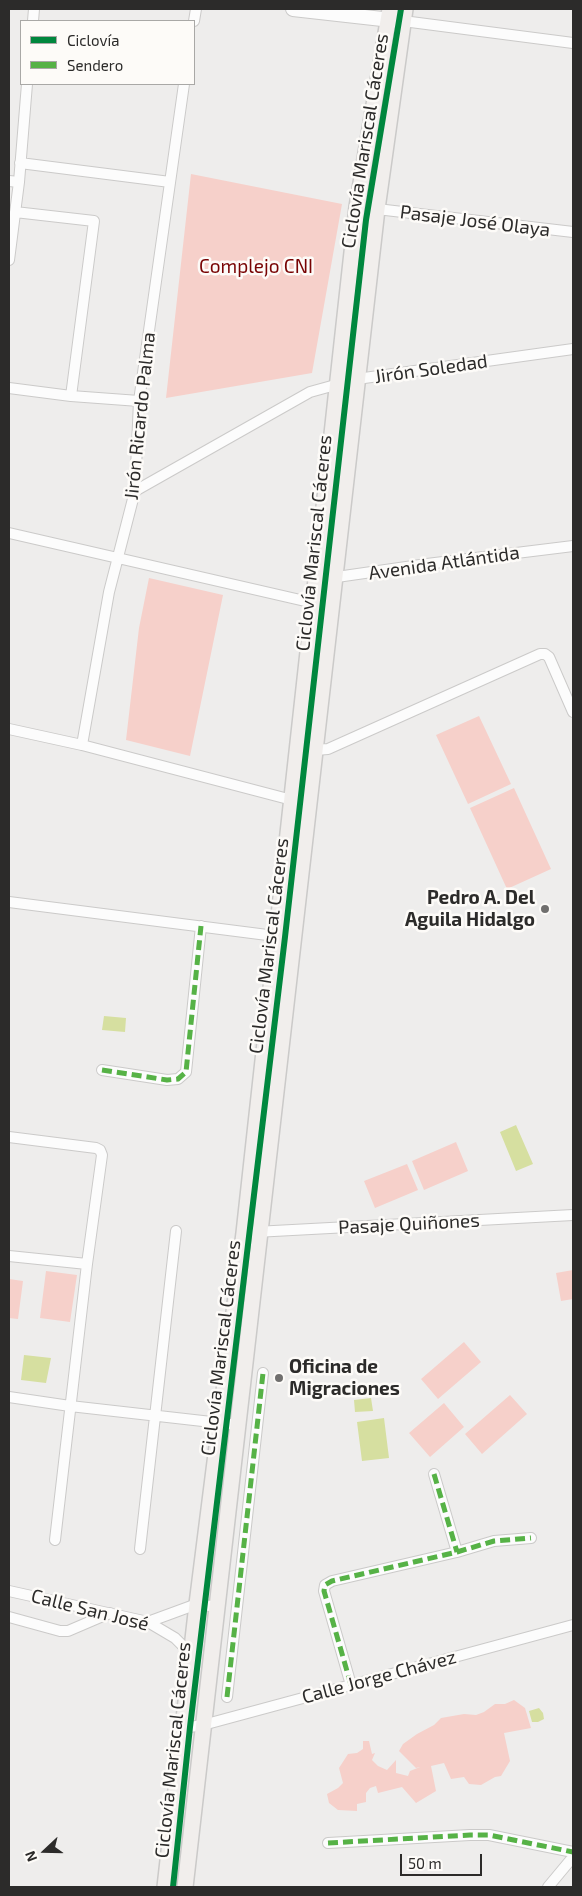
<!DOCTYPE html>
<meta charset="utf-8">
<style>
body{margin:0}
#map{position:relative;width:582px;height:1896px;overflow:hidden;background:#eeedec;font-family:"Exo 2",sans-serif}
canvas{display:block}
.frame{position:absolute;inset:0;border:10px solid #2c2b2a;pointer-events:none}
.legend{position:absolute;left:20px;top:20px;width:175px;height:65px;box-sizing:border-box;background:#fdfbf8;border:1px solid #a9a8a6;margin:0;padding:6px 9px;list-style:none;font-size:15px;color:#2c2b2a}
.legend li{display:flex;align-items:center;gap:10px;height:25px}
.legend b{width:25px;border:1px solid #a9a8a6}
.north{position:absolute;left:20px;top:1826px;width:50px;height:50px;-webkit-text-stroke:4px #fdfbf8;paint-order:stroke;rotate:249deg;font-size:14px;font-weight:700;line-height:20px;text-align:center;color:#2c2b2a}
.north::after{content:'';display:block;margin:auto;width:18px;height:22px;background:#2c2b2a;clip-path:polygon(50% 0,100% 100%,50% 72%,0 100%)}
.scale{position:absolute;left:400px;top:1854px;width:82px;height:22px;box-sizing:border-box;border:2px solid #2c2b2a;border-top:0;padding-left:6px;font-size:15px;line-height:18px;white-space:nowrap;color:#2c2b2a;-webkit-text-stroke:4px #fdfbf8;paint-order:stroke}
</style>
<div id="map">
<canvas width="582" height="1896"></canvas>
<div class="frame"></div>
<ul class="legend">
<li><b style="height:6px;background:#00873e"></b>Ciclovía</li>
<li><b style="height:6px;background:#56b246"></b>Sendero</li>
</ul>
<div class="north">N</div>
<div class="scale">50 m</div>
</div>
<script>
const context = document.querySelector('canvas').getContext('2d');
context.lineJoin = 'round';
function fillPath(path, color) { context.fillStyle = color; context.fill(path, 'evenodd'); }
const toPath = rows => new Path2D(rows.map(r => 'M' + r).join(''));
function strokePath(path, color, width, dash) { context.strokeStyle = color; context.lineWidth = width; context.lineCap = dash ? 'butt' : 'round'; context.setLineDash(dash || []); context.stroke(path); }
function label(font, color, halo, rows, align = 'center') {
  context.font = font + ' "Exo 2",sans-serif'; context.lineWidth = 5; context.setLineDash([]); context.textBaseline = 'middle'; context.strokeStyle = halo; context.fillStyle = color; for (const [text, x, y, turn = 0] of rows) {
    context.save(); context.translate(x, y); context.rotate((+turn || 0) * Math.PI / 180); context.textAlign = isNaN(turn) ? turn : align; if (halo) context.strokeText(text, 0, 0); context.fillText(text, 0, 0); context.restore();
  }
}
const green = toPath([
 [191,174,342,204,312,373,166,398],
 [149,578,223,595,190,756,126,740,139,628],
 [479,716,511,784,468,804,436,735],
 [514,788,551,869,507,889,470,808],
 [456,1142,468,1171,424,1190,412,1161],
 [407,1164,418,1190,375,1208,364,1181],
 [573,1270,573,1299,561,1301,556,1273],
 [46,1271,77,1275,70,1322,40,1318],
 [9,1279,23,1281,18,1319,9,1318],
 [464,1342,481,1362,438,1399,421,1379],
 [510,1395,527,1414,482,1454,465,1434],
 [444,1403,464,1427,430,1457,409,1433],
 [514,1700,525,1708,531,1728,504,1733,510,1761,501,1776,495,1777,481,1785,469,1784,464,1777,451,1779,444,1763,431,1766,436,1791,416,1803,402,1787,378,1793,376,1786,370,1788,366,1793,366,1802,357,1804,357,1811,338,1810,329,1803,327,1794,338,1788,343,1783,339,1768,348,1754,357,1753,363,1749,363,1741,369,1741,372,1754,375,1753,372,1760,378,1766,387,1770,396,1760,396,1773,408,1776,410,1771,420,1767,416,1768,399,1751,403,1744,417,1734,434,1725,441,1718,464,1714,476,1715,484,1712,495,1704,505,1704]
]);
const water = toPath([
 [104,1016,126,1018,125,1032,102,1030],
 [516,1125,533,1164,516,1171,500,1132],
 [24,1355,51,1358,46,1383,21,1380],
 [371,1398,373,1411,355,1412,354,1400],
 [384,1418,389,1458,362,1461,357,1422],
 [539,1708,543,1713,544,1719,538,1722,532,1722,529,1711]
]);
const minor = toPath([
 [33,21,34,9],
 [194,21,196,9],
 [403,21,573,43],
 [20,163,170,182],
 [9,181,19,182],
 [377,209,573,232],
 [15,212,94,221,71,396],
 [9,260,19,182,27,84],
 [9,388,71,396,139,401],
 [135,491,310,392,357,379,573,349],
 [9,533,331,607],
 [316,580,427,564,573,546],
 [9,729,82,745,292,800,309,801],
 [82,745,109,592,135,491,139,401,184,84],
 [315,750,328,749,540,654,545,654,549,657,573,712],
 [9,902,283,937],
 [102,1070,167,1080,178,1079,186,1072,201,926],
 [9,1137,96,1148,100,1150,102,1155,87,1264,55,1540],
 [255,1232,573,1215],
 [9,1256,87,1264],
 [9,1397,70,1406,238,1425],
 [434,1474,457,1552],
 [140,1549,176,1231],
 [9,1591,148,1622,175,1638,191,1654],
 [9,1617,60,1631,68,1631,110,1613],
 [148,1622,197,1604,217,1607],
 [351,1685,324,1591,325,1585,332,1581,457,1552,494,1541,531,1538],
 [227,1697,263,1373],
 [183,1728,203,1725,573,1625],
 [328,1843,470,1835,489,1835,573,1852],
 [548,1887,573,1857]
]);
const tertiary = toPath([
 [293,9,400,21]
]);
const secondary = toPath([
 [165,1887,197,1604,244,1233,357,207,390,9],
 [185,1887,377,209,405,9]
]);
const quiet = toPath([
 [102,1070,167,1080,178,1079,186,1072,201,926],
 [434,1474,457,1552],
 [351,1685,324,1591,325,1585,332,1581,457,1552,494,1541,531,1538],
 [227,1697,263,1373],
 [328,1843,470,1835,489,1835,573,1852]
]);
const cycleway = toPath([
 [173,1887,190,1727,285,937,366,220,401,9]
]);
const markers = [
 [545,909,5,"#706f6e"],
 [279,1378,5,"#706f6e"]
];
const streetNames = [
 ["Ciclovía Mariscal Cáceres",365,141,-81],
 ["Pasaje José Olaya",475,221,7],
 ["Jirón Soledad",431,369,-8],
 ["Jirón Ricardo Palma",140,416,-84],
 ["Ciclovía Mariscal Cáceres",314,543,-84],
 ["Avenida Atlántida",444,563,-8],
 ["Ciclovía Mariscal Cáceres",269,946,-83],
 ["Pasaje Quiñones",409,1224,-3],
 ["Ciclovía Mariscal Cáceres",221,1348,-83],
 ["Calle San José",90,1610,14],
 ["Calle Jorge Chávez",379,1677,-15],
 ["Ciclovía Mariscal Cáceres",173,1750,-84]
];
const parkNames = [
 ["Complejo CNI",256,267]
];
const poiNames = [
 ["Pedro A. Del",535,898],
 ["Aguila Hidalgo",535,920],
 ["Oficina de",289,1367,"left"],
 ["Migraciones",289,1389,"left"]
];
fillPath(green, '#f6d0ca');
fillPath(water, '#d6dfa0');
strokePath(minor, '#cbcac9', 12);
strokePath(tertiary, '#cbcac9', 16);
strokePath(secondary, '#cbcac9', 18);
strokePath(minor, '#fcfcfc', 10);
strokePath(tertiary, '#fcfcfc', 14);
strokePath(secondary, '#f1eeec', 15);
strokePath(quiet, '#56b246', 5, [10, 5]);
strokePath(cycleway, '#00873e', 6);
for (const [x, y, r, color] of markers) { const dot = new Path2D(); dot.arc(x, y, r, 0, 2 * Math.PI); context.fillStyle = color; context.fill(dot); strokePath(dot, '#fdfbf8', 2); }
label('19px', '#2c2b2a', '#fdfbf8', streetNames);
label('19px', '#780303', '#fdfbf8', parkNames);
label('bold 19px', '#2c2b2a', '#fdfbf8', poiNames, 'right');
</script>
